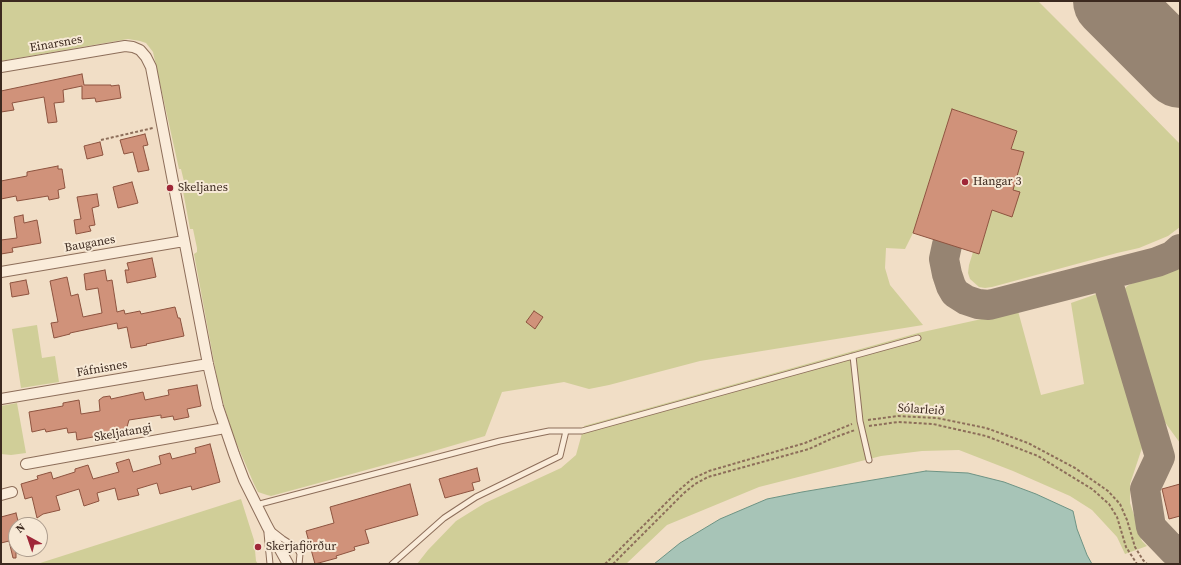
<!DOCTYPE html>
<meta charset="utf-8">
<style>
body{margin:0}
#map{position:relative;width:1181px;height:565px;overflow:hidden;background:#f1dec6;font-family:"Source Serif 4",serif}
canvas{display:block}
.frame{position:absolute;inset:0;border:2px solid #3c291f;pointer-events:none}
.north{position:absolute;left:8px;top:517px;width:40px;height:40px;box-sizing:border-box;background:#f7e9d6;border:1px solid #ac9c8d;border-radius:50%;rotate:320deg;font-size:11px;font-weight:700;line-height:16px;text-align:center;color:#3c291f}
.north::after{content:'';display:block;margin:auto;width:14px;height:18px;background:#9f2738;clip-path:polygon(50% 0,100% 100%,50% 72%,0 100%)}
</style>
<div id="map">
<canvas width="1181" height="565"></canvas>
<div class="frame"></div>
<div class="north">N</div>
</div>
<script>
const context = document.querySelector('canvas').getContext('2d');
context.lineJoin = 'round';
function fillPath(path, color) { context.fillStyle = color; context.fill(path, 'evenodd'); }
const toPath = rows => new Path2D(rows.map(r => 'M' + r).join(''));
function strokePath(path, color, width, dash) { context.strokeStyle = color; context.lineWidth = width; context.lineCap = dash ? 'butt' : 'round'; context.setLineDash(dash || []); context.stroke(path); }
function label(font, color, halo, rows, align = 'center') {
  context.font = font + ' "Source Serif 4",serif'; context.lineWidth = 4; context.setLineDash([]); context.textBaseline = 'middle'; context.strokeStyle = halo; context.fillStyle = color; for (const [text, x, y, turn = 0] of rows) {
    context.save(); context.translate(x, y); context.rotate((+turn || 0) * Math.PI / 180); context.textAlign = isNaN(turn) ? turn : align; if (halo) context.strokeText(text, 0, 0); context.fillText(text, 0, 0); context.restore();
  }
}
const green = toPath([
 [1,1,1038,1,1122,85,1180,144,1180,227,1168,236,1139,248,1117,253,992,287,985,288,979,287,970,279,968,273,969,265,973,252,979,253,1017,131,952,109,913,233,905,249,886,248,885,268,890,285,923,325,700,361,609,385,589,389,564,382,502,392,485,436,417,456,348,475,271,496,267,495,258,492,254,484,233,435,219,389,194,254,197,252,197,248,193,229,190,229,183,191,186,190,181,169,179,169,153,52,146,43,140,41,128,39,1,61],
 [1180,267,1180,443,1164,421,1161,413,1123,295,1124,290,1127,286,1133,283,1156,276,1171,269],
 [1105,291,1111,296,1148,418,1142,448,1130,484,1130,503,1135,518,1139,534,1142,541,1147,546,1125,554,1117,537,1092,510,1070,496,1013,471,959,450,922,451,881,456,759,487,667,525,626,564,417,564,428,550,456,521,485,503,561,468,576,455,584,426,918,333,1018,311,1041,395,1084,384,1071,303],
 [37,325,42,358,55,356,59,382,21,388,12,329],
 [17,403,26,453,11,455,1,454,1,406],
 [241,499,254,540,256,561,258,564,37,564]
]);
const water = toPath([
 [926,471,968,473,1004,482,1036,494,1073,511,1077,529,1087,555,1092,564,654,564,680,543,720,519,767,499,802,492,926,471]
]);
const taxiway = toPath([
 [947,245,944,259,947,274,951,286,955,293,966,300,978,304,989,305,1157,262,1172,256,1180,249],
 [1106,276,1160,457,1145,489,1151,527,1174,551,1180,549]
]);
const runway = toPath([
 [1111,1,1180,70]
]);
const building = toPath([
 [82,74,84,85,111,85,111,86,119,85,121,98,96,102,95,98,82,99,82,86,63,90,64,102,54,103,57,122,48,123,44,97,12,103,14,110,1,112,1,91,82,74],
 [952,109,1017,131,1011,149,1024,152,1013,190,1020,192,1012,217,992,210,979,254,913,233,952,109],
 [145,134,148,145,143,146,149,170,138,172,133,152,124,154,120,140,145,134],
 [100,142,103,155,87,159,84,146,100,142],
 [58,166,58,169,62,169,65,188,58,190,59,198,49,200,48,196,17,201,16,196,1,199,1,181,27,176,27,172,58,166],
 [132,182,138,203,118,208,113,187,132,182],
 [97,194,99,206,92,208,95,225,89,226,91,231,76,234,74,220,81,219,77,197,97,194],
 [23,215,24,223,37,220,41,243,12,248,13,252,1,254,1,240,17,238,14,217,23,215],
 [152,258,156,277,127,283,125,270,129,270,127,263,152,258],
 [105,270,107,281,112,280,117,312,124,310,125,314,140,311,141,314,175,307,178,318,180,318,184,336,146,344,147,345,131,348,127,327,118,329,117,323,70,333,70,334,54,338,51,323,58,322,50,281,67,277,71,296,78,294,83,317,102,313,98,288,86,290,84,274,105,270],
 [26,280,29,294,12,297,10,283,26,280],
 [534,311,543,317,535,329,526,322,534,311],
 [197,385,201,406,187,409,189,417,174,420,173,416,161,418,161,415,129,420,127,427,119,440,118,430,93,435,93,437,77,440,76,432,68,433,67,428,46,432,45,429,32,432,29,412,63,406,63,403,79,400,81,414,100,411,99,400,103,397,110,396,111,399,143,392,145,400,169,395,168,390,197,385],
 [210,444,220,482,192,490,191,486,160,494,157,483,137,489,139,495,118,500,115,488,97,493,99,501,84,506,79,489,56,496,60,510,43,514,37,518,32,497,25,499,21,484,38,479,37,476,51,472,53,479,75,472,75,469,88,465,93,479,119,472,116,463,129,459,133,472,161,464,159,456,170,453,172,459,196,453,195,448,210,444],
 [477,468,480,481,472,483,474,490,445,498,439,479,477,468],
 [410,484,418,515,365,530,369,543,354,547,355,550,336,556,337,558,315,564,306,531,334,523,330,507,410,484],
 [1180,484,1180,516,1169,519,1162,489,1180,484],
 [16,513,19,525,16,525,16,558,13,558,9,541,1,543,1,517,16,513]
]);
const path = toPath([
 [101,140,153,128],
 [868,420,898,416,937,418,986,428,1028,443,1075,468,1108,491,1120,504,1127,520,1135,547,1143,560,1147,564],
 [869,426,898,422,933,424,986,436,1038,456,1092,489,1109,504,1117,517,1126,547,1137,564],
 [605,564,678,491,692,479,709,471,805,443,852,424],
 [613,564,684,493,695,484,708,477,809,449,833,438,855,430]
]);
const service = toPath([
 [853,356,860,421,869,460],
 [256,505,500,441,549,431,582,431,918,338],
 [274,532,283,539,294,546,298,550,300,554,299,564],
 [267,533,270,564],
 [392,564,444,518,476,497,560,456,566,431]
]);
const minor = toPath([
 [1,67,125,46,133,47,140,50,146,57,151,67,208,364,218,407,234,454,244,480,267,526,288,564],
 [1,272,184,241],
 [1,399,208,364],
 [26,464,225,428],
 [1,495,12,492]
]);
const markers = [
 [965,182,4,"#9f2738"],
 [170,188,4,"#9f2738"],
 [258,547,4,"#9f2738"]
];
const streetNames = [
 ["Einarsnes",56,44,-10],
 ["Bauganes",90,244,-10],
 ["Fáfnisnes",102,369,-10],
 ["Sólarleið",921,410,4],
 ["Skeljatangi",123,433,-10]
];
const poiNames = [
 ["Hangar 3",973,182],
 ["Skeljanes",178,188],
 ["Skerjafjörður",266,547]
];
fillPath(green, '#d0ce98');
fillPath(water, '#a7c4b7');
strokePath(water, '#6d9384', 1);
strokePath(taxiway, '#968472', 30);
strokePath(runway, '#968472', 76);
fillPath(building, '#d0927a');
strokePath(building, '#8d533f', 1);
strokePath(service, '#8d6e5a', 7);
strokePath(minor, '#8d6e5a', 12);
strokePath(path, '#8d6e5a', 2, [3, 2]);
strokePath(service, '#faecda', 5);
strokePath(minor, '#faecda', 10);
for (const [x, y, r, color] of markers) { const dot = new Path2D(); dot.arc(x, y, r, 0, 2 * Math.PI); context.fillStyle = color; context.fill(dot); strokePath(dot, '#f7e9d6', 1.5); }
label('12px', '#3c291f', '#f7e9d6', streetNames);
label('12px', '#3c291f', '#f7e9d6', poiNames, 'left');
</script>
